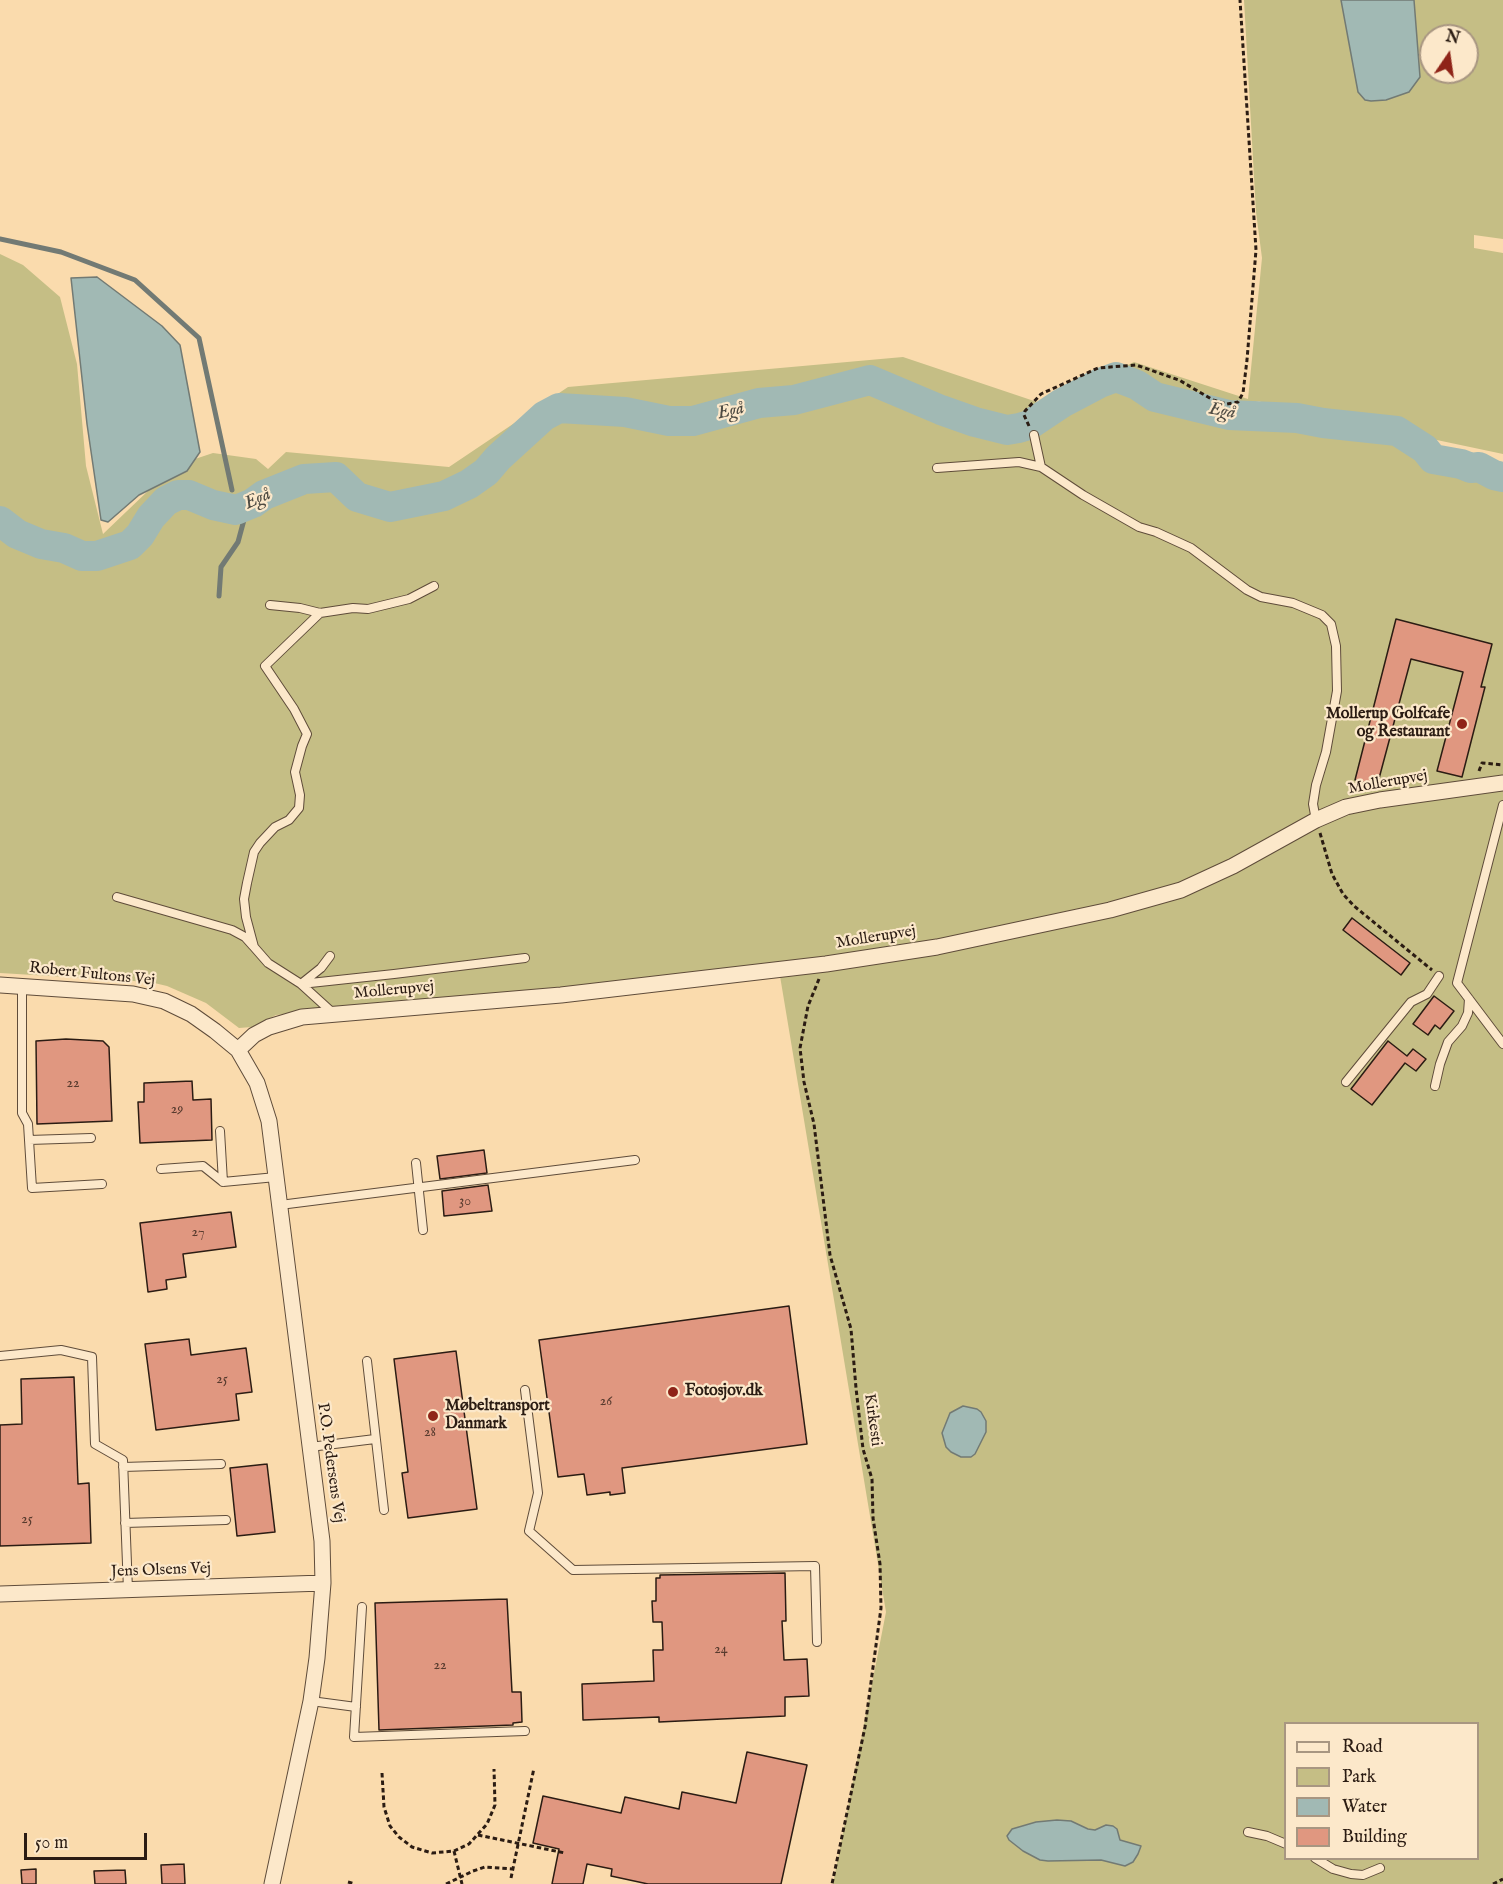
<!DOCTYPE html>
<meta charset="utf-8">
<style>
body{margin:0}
#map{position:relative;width:1503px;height:1884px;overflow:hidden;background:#fadbad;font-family:"IM FELL English",serif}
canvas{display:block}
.legend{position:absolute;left:1284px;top:1722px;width:195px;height:138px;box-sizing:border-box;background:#fce8ca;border:2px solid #a89681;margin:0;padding:8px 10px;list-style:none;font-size:18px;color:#2b1c13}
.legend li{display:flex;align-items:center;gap:12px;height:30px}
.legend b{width:30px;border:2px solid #a89681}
.north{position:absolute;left:1419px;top:24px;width:60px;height:60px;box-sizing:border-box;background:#fce8ca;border:2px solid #a89681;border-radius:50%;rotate:13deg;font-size:16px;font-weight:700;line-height:24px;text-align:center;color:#2b1c13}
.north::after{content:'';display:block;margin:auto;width:21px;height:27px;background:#8f2418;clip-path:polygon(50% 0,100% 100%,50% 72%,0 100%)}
.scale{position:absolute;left:24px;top:1833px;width:123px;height:27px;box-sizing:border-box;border:3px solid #2b1c13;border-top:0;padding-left:8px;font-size:18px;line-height:21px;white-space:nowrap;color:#2b1c13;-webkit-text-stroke:4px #fce8ca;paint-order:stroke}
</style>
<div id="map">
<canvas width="1503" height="1884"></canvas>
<ul class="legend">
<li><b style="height:8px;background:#fce8ca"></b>Road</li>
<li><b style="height:16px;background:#c5be85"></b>Park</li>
<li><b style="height:16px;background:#a1b9b4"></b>Water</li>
<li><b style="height:16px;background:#e09780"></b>Building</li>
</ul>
<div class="north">N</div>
<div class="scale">50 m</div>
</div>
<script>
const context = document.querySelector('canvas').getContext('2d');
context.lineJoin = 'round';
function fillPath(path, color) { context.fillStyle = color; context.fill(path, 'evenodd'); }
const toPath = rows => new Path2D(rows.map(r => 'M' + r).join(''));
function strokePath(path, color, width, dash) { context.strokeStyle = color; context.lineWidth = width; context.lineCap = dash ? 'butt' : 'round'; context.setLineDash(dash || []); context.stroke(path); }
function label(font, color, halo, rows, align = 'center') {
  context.font = font + ' "IM FELL English",serif'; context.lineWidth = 4.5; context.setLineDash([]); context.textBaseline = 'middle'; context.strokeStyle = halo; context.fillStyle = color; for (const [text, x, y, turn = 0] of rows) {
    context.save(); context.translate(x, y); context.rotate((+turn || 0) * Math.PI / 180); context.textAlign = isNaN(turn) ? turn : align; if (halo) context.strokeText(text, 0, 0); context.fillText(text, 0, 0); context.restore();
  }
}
const green = toPath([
 [1244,0,1503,0,1503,239,1474,235,1474,248,1503,253,1503,454,1399,432,1425,449,1433,459,1461,464,1471,468,1479,467,1494,475,1503,477,1503,1884,833,1884,886,1612,778,964,599,986,276,1015,252,1027,239,1028,206,1003,167,986,150,982,0,973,0,254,23,265,60,297,77,364,86,466,103,534,174,466,213,453,256,459,268,469,286,452,449,467,568,387,903,357,1046,405,1134,362,1248,399,1262,258,1256,212],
 [1431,36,1467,36,1467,72,1431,72],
 [1256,401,1257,401,1384,429,1323,423],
 [1286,1724,1478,1724,1478,1858,1286,1858]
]);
const water = toPath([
 [1341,0,1414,0,1420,77,1409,92,1386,100,1371,101,1365,100,1358,92,1341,0],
 [97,277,162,326,180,345,200,452,187,471,139,495,108,522,101,520,87,424,71,278,97,277],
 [963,1406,977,1409,981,1412,986,1421,986,1432,975,1454,971,1457,961,1457,951,1452,946,1447,942,1433,950,1413,963,1406],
 [1057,1820,1071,1821,1088,1829,1095,1830,1106,1825,1113,1826,1117,1829,1120,1840,1141,1846,1138,1854,1133,1862,1125,1866,1101,1860,1048,1861,1040,1860,1023,1851,1009,1840,1007,1836,1012,1829,1036,1822,1057,1820]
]);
const stream = toPath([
 [0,239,61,252,135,280,199,338,232,490],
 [219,596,221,567,238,542,248,505]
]);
const river = toPath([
 [0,521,17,534,41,544,64,548,82,556,97,556,130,545,140,535,151,517,166,501,178,495,189,495,213,505,236,510,253,503,264,495,304,479,336,477,357,497,390,507,444,496,469,484,486,472,498,458,544,416,559,408,625,412,669,421,693,421,759,403,794,400,870,380,941,410,975,422,1007,430,1019,428,1029,425,1062,403,1100,383,1116,377,1137,385,1155,397,1229,415,1297,418,1323,423,1397,431,1425,449,1433,459,1461,464,1471,468,1479,467,1494,475,1503,477]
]);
const building = toPath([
 [1396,619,1492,644,1481,687,1485,687,1462,777,1437,771,1463,672,1411,659,1377,786,1355,780,1396,619],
 [1352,918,1410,963,1401,975,1343,930,1352,918],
 [1434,996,1454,1011,1440,1029,1435,1025,1428,1035,1413,1024,1434,996],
 [66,1039,103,1041,109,1047,112,1121,37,1124,36,1041,66,1039],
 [1388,1041,1407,1056,1413,1049,1426,1059,1416,1071,1405,1063,1372,1105,1351,1089,1388,1041],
 [192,1081,193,1100,211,1099,212,1140,140,1143,138,1102,144,1102,144,1083,192,1081],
 [484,1150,487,1173,440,1179,437,1156,484,1150],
 [488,1185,492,1211,444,1216,442,1191,488,1185],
 [231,1212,236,1247,183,1254,186,1277,166,1280,167,1289,148,1292,140,1223,231,1212],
 [789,1306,807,1444,622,1468,625,1493,610,1495,610,1492,587,1495,584,1474,558,1477,539,1340,789,1306],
 [189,1339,191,1355,246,1348,252,1392,236,1394,239,1420,156,1430,145,1344,189,1339],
 [456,1351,477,1509,408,1518,402,1473,408,1472,394,1359,456,1351],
 [74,1377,78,1484,89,1483,91,1543,0,1546,0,1425,22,1424,21,1379,74,1377],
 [267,1464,275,1532,237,1536,230,1468,267,1464],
 [785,1573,786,1621,782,1621,784,1660,807,1659,809,1696,785,1697,785,1716,659,1722,659,1717,583,1720,582,1684,654,1681,653,1650,663,1650,662,1622,653,1622,652,1601,656,1601,656,1578,660,1578,660,1575,785,1573],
 [507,1599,512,1692,521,1692,522,1722,513,1723,513,1725,379,1730,375,1603,507,1599],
 [747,1752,807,1765,781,1884,648,1884,611,1876,612,1869,587,1864,583,1884,552,1884,559,1849,533,1843,543,1796,621,1813,625,1797,679,1809,682,1792,736,1803,747,1752],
 [184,1864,185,1884,162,1884,161,1865,184,1864],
 [36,1869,36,1884,22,1884,21,1870,36,1869],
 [125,1870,126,1884,95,1884,94,1871,125,1870]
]);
const path = toPath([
 [1029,426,1024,415,1025,411,1041,394,1098,368,1136,365,1179,380,1213,400,1227,404,1238,402,1243,393,1247,360,1256,250,1240,0],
 [1479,771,1482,763,1503,765],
 [1320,833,1332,874,1343,894,1354,906,1432,970],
 [819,979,808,1006,800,1048,804,1082,814,1124,830,1255,851,1329,856,1388,863,1449,872,1479,873,1518,880,1564,881,1608,865,1727,832,1884],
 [382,1773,384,1807,390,1826,399,1837,412,1847,432,1853,454,1851,469,1844,487,1824,495,1805,494,1769],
 [478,1835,565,1853],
 [454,1851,462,1884],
 [511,1878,534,1768],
 [348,1882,355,1884],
 [446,1884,473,1871,485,1867,512,1869],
 [1493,1884,1503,1879]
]);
const lane = toPath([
 [1034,435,1041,467],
 [937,468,1019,462,1041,467,1083,495,1139,527,1156,532,1191,548,1247,590,1261,597,1293,603,1322,615,1331,624,1336,646,1337,691,1326,752,1316,785,1313,804,1316,820],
 [270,605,300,608,320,613,353,608,368,609,409,599,434,586],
 [320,613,265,666,294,709,307,734,302,746,295,772,300,795,299,808,289,820,275,827,260,843,254,852,247,883,244,899,246,917,254,947,268,963,301,984,394,974,525,958],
 [1503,805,1457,983,1503,1044],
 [117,897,232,930,245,937,253,946],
 [330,956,321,968,301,984,334,1014],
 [22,987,22,1113,28,1124,32,1188,102,1184],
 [1346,1082,1411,1002,1427,994,1439,976],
 [1435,1086,1440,1064,1448,1042,1462,1026,1468,1013,1469,999],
 [220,1131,223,1182,276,1177],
 [29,1140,91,1138],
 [416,1163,423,1230],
 [161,1169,203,1166,223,1182],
 [280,1205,635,1160],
 [0,1356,61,1350,92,1357,95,1444,123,1460,128,1590],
 [367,1361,384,1510],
 [525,1390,538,1493,529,1531,573,1570,815,1566,817,1642],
 [310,1447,375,1439],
 [123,1467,221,1464],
 [125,1523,226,1520],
 [362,1607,354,1737,525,1731],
 [311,1701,356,1707],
 [1248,1832,1267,1836,1286,1844],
 [1315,1858,1333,1869,1351,1874,1363,1875,1380,1868]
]);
const street = toPath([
 [0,985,133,994,164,1001,191,1014,215,1031,238,1050,257,1083,269,1121,322,1541,323,1583,317,1658,311,1701,272,1884],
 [238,1050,254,1035,269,1027,302,1017,561,995,826,964,937,947,1110,910,1181,890,1233,866,1316,820,1346,807,1380,800,1503,783],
 [0,1594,323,1583]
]);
const markers = [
 [1462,724,6,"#8f2418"],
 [673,1392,6,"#8f2418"],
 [433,1416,6,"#8f2418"]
];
const numberNames = [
 ["22",73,1084],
 ["29",177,1110],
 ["30",465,1202],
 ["27",198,1233],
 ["25",222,1380],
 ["26",606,1402],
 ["28",430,1433],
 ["25",27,1520],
 ["24",721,1650],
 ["22",440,1666]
];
const poiNames = [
 ["Mollerup Golfcafe",1450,715,"right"],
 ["og Restaurant",1450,733,"right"],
 ["Fotosjov.dk",685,1392],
 ["Møbeltransport",445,1407],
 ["Danmark",445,1425]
];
const streetNames = [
 ["Mollerupvej",1388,783,-10],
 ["Mollerupvej",876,938,-9],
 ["Robert Fultons Vej",92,975,6],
 ["Mollerupvej",394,991,-5],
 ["Kirkesti",872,1420,82],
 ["P.O. Pedersens Vej",330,1463,82],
 ["Jens Olsens Vej",161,1571,-2]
];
const waterNames = [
 ["Egå",731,412,-13],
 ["Egå",1222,412,10],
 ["Egå",258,500,-25]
];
fillPath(green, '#c5be85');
fillPath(water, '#a1b9b4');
strokePath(water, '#727a74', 1.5);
strokePath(stream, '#727a74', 5);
strokePath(river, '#a1b9b4', 30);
fillPath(building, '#e09780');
strokePath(building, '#2b1c13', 1.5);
strokePath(lane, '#5f4c3a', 10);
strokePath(street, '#5f4c3a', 17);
strokePath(path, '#2b1c13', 3, [4.5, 3]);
strokePath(lane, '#fce8ca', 8);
strokePath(street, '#fce8ca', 15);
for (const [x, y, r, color] of markers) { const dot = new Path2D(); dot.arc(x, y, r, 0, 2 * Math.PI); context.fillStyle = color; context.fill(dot); strokePath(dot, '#fce8ca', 2); }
label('14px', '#583b2e', null, numberNames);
label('bold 16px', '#2b1c13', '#fce8ca', poiNames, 'left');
label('16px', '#2b1c13', '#fce8ca', streetNames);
label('italic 18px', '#4e4b43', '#fce8ca', waterNames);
</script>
